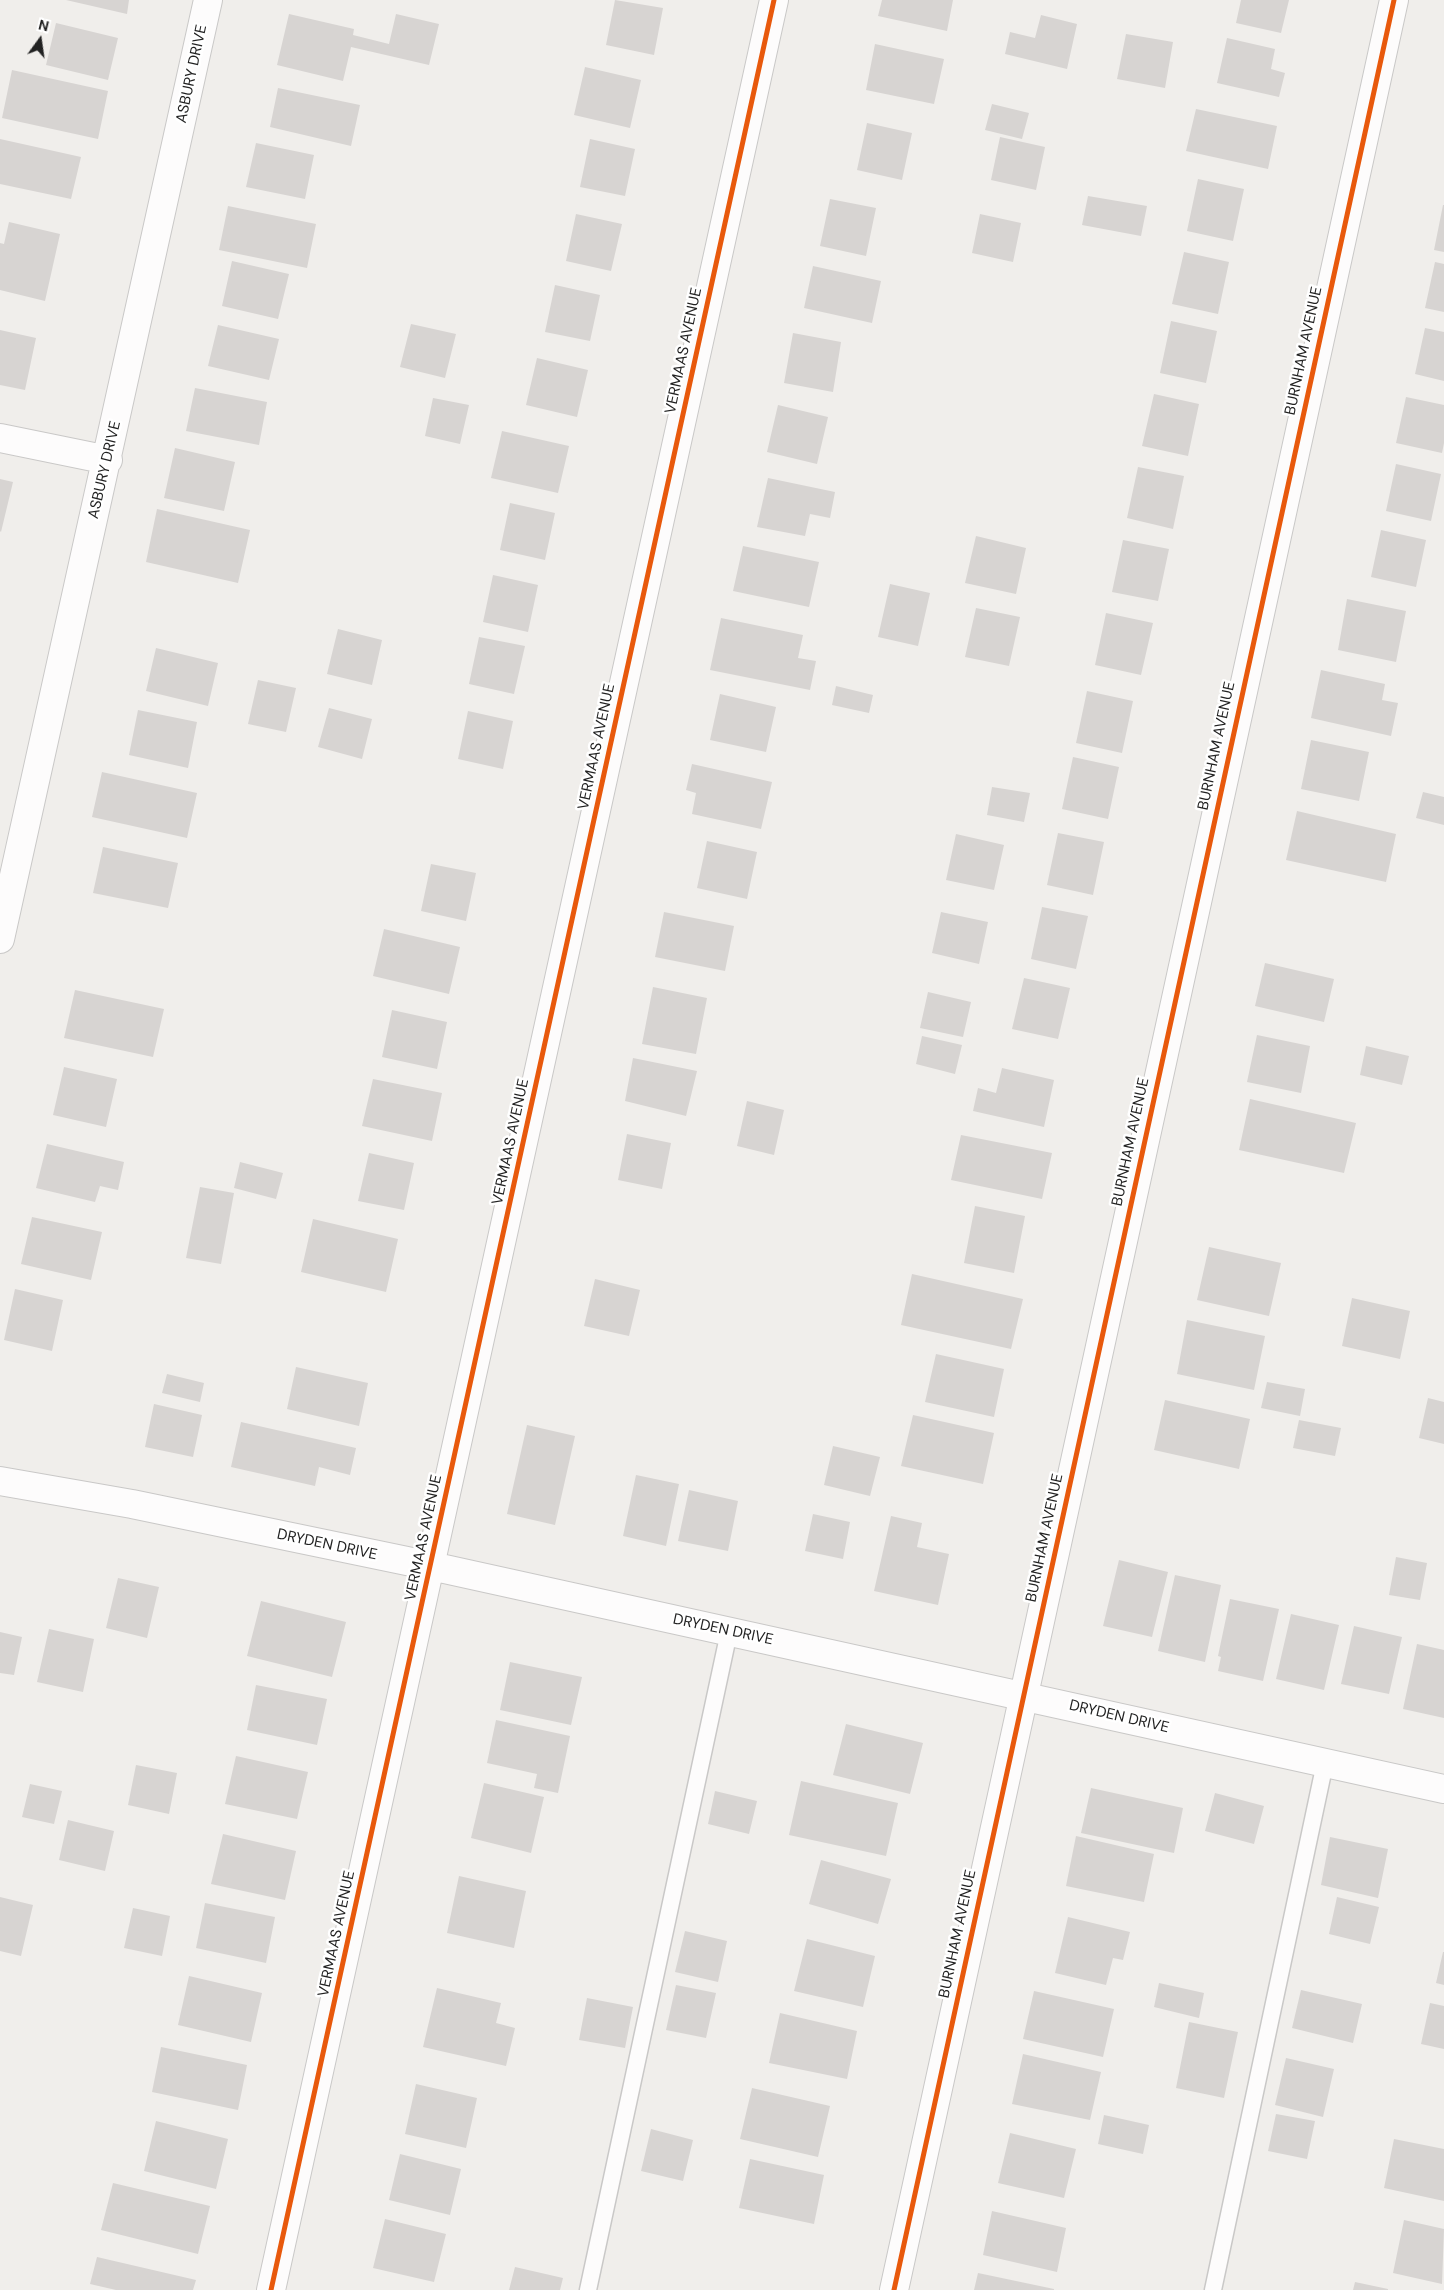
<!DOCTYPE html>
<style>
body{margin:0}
#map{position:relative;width:1444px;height:2290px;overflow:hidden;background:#f0eeeb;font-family:"DM Sans",sans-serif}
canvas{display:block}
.north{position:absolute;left:15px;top:15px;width:50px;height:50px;-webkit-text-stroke:4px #fff;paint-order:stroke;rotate:14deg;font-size:14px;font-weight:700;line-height:20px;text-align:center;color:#222}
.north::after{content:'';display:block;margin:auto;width:18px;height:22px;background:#222;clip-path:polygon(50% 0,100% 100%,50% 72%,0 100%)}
</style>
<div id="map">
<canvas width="1444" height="2290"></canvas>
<div class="north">N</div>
</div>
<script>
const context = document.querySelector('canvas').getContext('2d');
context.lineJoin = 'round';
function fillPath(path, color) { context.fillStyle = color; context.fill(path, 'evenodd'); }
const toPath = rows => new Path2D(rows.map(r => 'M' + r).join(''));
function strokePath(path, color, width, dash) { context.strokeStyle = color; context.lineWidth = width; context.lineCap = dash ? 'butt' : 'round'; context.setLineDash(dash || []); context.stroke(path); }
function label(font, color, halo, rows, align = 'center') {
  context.font = font + ' "DM Sans",sans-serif'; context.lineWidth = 5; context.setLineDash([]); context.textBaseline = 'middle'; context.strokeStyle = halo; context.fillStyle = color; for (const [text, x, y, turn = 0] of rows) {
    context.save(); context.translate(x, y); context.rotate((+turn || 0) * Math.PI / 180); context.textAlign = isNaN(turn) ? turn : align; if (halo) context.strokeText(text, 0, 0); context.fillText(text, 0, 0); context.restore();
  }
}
const building = toPath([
 [66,0,129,0,127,14],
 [615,0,663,8,654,55,606,45],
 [882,0,953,0,947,31,878,16],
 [1241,0,1289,0,1281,33,1236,23],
 [289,14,354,29,353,35,389,44,396,14,439,24,429,65,351,47,343,81,277,65],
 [1041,15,1077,24,1067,69,1005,54,1010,32,1035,38],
 [56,23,118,38,108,80,46,65],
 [1126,34,1173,42,1165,88,1117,79],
 [1227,38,1275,49,1271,69,1285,73,1279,97,1217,83],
 [875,44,944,59,934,104,866,90],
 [585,67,641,80,630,128,574,115],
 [12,70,108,91,98,139,2,118],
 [278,88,360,105,351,146,270,127],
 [992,104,1029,113,1022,139,985,130],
 [1196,109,1277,126,1268,169,1186,151],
 [867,123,912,133,902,180,857,170],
 [1000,137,1045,147,1036,190,991,180],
 [0,139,81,157,71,199,0,184],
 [590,139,635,149,625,196,580,187],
 [256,143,314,155,305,199,246,187],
 [1198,179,1244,189,1233,241,1187,231],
 [1088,196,1147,206,1141,236,1082,225],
 [830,199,876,208,866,256,820,246],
 [1443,205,1444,205,1444,252,1434,250],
 [228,206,316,224,307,268,219,250],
 [576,214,622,224,611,271,566,261],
 [980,214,1021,223,1013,262,972,253],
 [9,222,60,234,45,301,0,290,0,243,4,244],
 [1184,252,1229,262,1218,314,1172,304],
 [232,261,289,274,278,319,222,306],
 [1435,262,1444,264,1444,312,1425,308],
 [813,266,881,281,872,323,804,308],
 [555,285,600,295,590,341,545,332],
 [1171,321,1217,331,1206,383,1160,373],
 [411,324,456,334,445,378,400,367],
 [218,325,279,339,269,380,208,366],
 [1425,328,1444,332,1444,381,1415,374],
 [0,330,36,338,25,390,0,385],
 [793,333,841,342,833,392,784,383],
 [537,358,588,370,577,417,526,405],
 [195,388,267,402,259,445,186,431],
 [1154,394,1199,404,1188,456,1142,446],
 [1406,397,1444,405,1444,443,1442,453,1396,443],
 [433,398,469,405,460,444,425,436],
 [778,405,828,417,817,464,767,452],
 [502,431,569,446,558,493,491,478],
 [175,448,235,462,224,511,164,498],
 [1396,464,1441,474,1431,521,1386,511],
 [1138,467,1184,476,1173,529,1127,518],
 [768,478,835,492,830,518,810,514,805,536,757,527],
 [0,479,13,482,1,532,0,531],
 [510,503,555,513,545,560,500,550],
 [157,509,250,530,238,583,146,562],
 [1381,530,1426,540,1416,587,1371,577],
 [976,536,1026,548,1016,594,965,583],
 [1123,540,1169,549,1158,601,1112,592],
 [743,546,819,562,809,607,733,591],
 [493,575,538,585,528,632,483,622],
 [890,584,930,593,918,646,878,637],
 [1347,599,1406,611,1396,662,1338,650],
 [976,608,1020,617,1009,666,965,657],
 [1106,613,1153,623,1141,675,1095,665],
 [721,618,803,635,798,658,816,661,810,690,710,670],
 [338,629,382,640,372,685,327,674],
 [479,637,525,646,514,694,469,684],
 [156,648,218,663,208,706,146,691],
 [1321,670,1385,684,1382,700,1398,703,1391,736,1311,718],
 [258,680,296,688,286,732,248,724],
 [836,686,873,695,869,713,832,705],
 [1087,691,1133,701,1122,753,1076,743],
 [720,694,776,707,766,752,710,740],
 [329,708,372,719,362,759,318,747],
 [138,710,197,722,188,768,129,755],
 [468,711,513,721,503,769,458,759],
 [1311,740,1369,752,1359,801,1301,789],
 [1073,757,1119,767,1108,819,1062,809],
 [692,764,772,782,761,829,692,814,696,793,686,790],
 [102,772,197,793,187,838,92,817],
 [992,787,1030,793,1024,822,987,815],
 [1423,792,1444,797,1444,825,1416,818],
 [1297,811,1396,834,1386,882,1286,860],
 [1058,833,1104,842,1093,895,1047,885],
 [956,834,1004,845,994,890,946,880],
 [707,841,757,852,747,899,697,888],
 [103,847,178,863,168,908,93,893],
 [431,864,476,873,466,921,421,911],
 [1042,907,1088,916,1076,969,1031,959],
 [664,912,734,926,725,971,655,957],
 [941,912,988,922,979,964,932,953],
 [384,929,460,947,449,994,373,976],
 [1265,963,1334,979,1324,1022,1255,1006],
 [1024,978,1070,988,1058,1039,1012,1029],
 [653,987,707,998,696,1054,642,1044],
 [75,990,164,1009,153,1057,64,1038],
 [928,992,971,1002,963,1037,920,1028],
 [392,1010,447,1022,437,1069,382,1057],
 [1257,1035,1310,1046,1301,1093,1247,1082],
 [922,1036,962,1045,955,1074,916,1064],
 [1366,1046,1409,1056,1402,1085,1360,1075],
 [633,1058,697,1071,686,1116,625,1101],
 [64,1067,117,1079,106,1127,53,1115],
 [1002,1068,1054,1080,1044,1127,973,1111,978,1088,996,1093],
 [373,1079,442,1093,432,1141,362,1126],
 [1250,1099,1356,1123,1344,1173,1239,1150],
 [747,1101,784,1110,774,1155,737,1146],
 [627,1134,671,1143,662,1189,618,1180],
 [961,1135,1052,1153,1042,1199,951,1180],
 [47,1144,124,1162,118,1190,100,1186,95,1202,36,1188],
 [369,1153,414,1163,404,1210,358,1201],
 [240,1162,283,1173,276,1199,234,1188],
 [200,1187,234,1193,221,1264,186,1258],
 [975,1206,1025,1216,1014,1273,964,1263],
 [32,1217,102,1232,91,1280,21,1264],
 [313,1219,398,1239,386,1292,301,1272],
 [1209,1247,1281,1263,1269,1316,1197,1300],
 [912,1274,1023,1299,1011,1349,901,1325],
 [595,1279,640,1290,629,1336,584,1326],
 [15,1289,63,1300,52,1351,4,1340],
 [1352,1298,1410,1311,1400,1359,1342,1346],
 [1187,1320,1265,1336,1254,1390,1177,1374],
 [936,1354,1004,1369,994,1417,925,1402],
 [296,1367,368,1383,359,1426,287,1409],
 [167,1374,204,1383,200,1402,162,1393],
 [1267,1382,1305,1389,1300,1416,1261,1408],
 [1428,1398,1444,1402,1444,1444,1419,1438],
 [1165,1400,1250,1419,1239,1469,1154,1450],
 [154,1404,202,1415,193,1457,145,1447],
 [913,1415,994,1433,983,1484,901,1466],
 [1299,1420,1341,1428,1335,1456,1293,1448],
 [241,1422,356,1448,350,1475,319,1467,315,1486,231,1467],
 [527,1425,575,1436,555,1525,507,1514],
 [833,1446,880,1457,870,1496,824,1485],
 [636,1475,679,1484,666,1546,623,1536],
 [689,1490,738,1501,728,1551,678,1541],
 [813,1514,850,1522,843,1559,805,1551],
 [891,1516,922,1523,917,1547,949,1554,938,1605,874,1591],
 [1396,1557,1427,1563,1420,1600,1389,1595],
 [1119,1560,1168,1572,1152,1637,1103,1626],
 [1175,1575,1221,1585,1205,1662,1158,1651],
 [118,1578,159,1587,147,1638,106,1628],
 [1230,1599,1279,1609,1263,1681,1218,1671,1221,1657,1218,1656],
 [261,1601,346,1622,332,1677,247,1656],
 [1291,1614,1339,1625,1324,1690,1276,1679],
 [1354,1626,1402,1637,1389,1694,1341,1684],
 [49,1629,94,1639,83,1692,37,1682],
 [0,1632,22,1637,14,1675,0,1673],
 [1417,1644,1444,1650,1444,1718,1403,1709],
 [510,1662,582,1677,571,1725,500,1710],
 [256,1685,327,1699,317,1745,247,1730],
 [496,1720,570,1736,558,1793,534,1788,537,1774,487,1763],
 [846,1724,923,1743,910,1794,833,1775],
 [236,1756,308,1772,297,1819,225,1804],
 [136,1765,177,1773,169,1814,128,1805],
 [801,1781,898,1803,886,1856,789,1835],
 [484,1783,544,1797,531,1853,471,1838],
 [30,1784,62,1791,54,1824,22,1817],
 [1091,1788,1183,1808,1174,1853,1081,1833],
 [715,1791,757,1801,749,1834,708,1824],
 [1215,1793,1264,1806,1254,1844,1205,1831],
 [68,1820,114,1831,105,1871,59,1860],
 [223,1834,296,1851,285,1900,211,1884],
 [1076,1836,1154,1854,1144,1902,1066,1886],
 [1330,1837,1388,1849,1378,1898,1321,1885],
 [821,1860,891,1879,878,1924,809,1904],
 [459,1876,526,1891,514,1948,447,1933],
 [0,1897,33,1905,21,1956,0,1951],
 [1337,1897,1379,1907,1370,1944,1329,1934],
 [205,1903,275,1917,266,1963,196,1948],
 [133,1908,170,1916,162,1956,124,1948],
 [1068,1917,1130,1932,1123,1960,1113,1958,1106,1985,1055,1973],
 [685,1931,727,1941,718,1982,675,1972],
 [807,1939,875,1956,863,2007,794,1991],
 [1443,1952,1444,1952,1444,1985,1436,1983],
 [189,1976,262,1993,251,2042,178,2025],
 [1159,1983,1204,1993,1199,2018,1154,2007],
 [676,1985,716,1993,706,2038,666,2030],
 [437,1988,501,2003,496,2023,515,2028,506,2066,423,2047],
 [1301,1990,1362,2004,1353,2043,1292,2028],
 [1034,1991,1114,2009,1103,2057,1023,2039],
 [587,1998,633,2007,625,2048,579,2040],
 [1430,2003,1444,2006,1444,2049,1421,2044],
 [780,2013,857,2031,847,2079,769,2063],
 [1189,2022,1238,2032,1224,2098,1176,2088],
 [161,2047,247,2065,238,2110,152,2092],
 [1023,2054,1101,2072,1090,2120,1012,2104],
 [1286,2058,1334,2069,1323,2117,1275,2105],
 [416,2084,477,2098,466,2148,405,2134],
 [752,2088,830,2106,818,2157,740,2139],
 [1276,2114,1315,2121,1307,2159,1268,2151],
 [1104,2115,1149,2125,1143,2154,1098,2144],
 [156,2121,228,2139,216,2189,144,2171],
 [651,2129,693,2140,683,2181,641,2171],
 [1010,2133,1076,2149,1064,2198,998,2183],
 [1394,2139,1444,2149,1444,2201,1384,2188],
 [400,2154,461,2169,450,2215,389,2200],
 [750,2159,824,2175,814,2224,739,2208],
 [113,2183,210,2206,198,2254,101,2230],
 [992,2211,1066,2228,1057,2272,983,2255],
 [385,2219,446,2234,434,2282,373,2268],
 [1404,2220,1444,2229,1442,2284,1393,2273],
 [97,2257,196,2280,193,2290,116,2290,90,2284],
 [515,2267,563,2278,560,2290,509,2290],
 [978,2273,1054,2289,1054,2290,974,2290],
 [1355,2282,1388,2289,1388,2290,1353,2290]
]);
const lane = toPath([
 [588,2290,729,1632],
 [1213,2290,1325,1763]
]);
const street = toPath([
 [0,438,108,460],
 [0,939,208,0],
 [0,1481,132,1504,431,1566,1444,1789],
 [271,2290,774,0],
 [894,2290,1394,0]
]);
const cycleway = toPath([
 [271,2290,774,0],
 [894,2290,1394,0]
]);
const streetNames = [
 ["ASBURY DRIVE",192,74,-78],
 ["VERMAAS AVENUE",684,351,-78],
 ["BURNHAM AVENUE",1304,351,-78],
 ["ASBURY DRIVE",105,470,-77],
 ["BURNHAM AVENUE",1217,746,-78],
 ["VERMAAS AVENUE",597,747,-78],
 ["VERMAAS AVENUE",511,1142,-78],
 ["BURNHAM AVENUE",1131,1142,-78],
 ["VERMAAS AVENUE",424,1538,-78],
 ["BURNHAM AVENUE",1045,1538,-78],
 ["DRYDEN DRIVE",327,1545,12],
 ["DRYDEN DRIVE",723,1630,12],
 ["DRYDEN DRIVE",1119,1717,13],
 ["VERMAAS AVENUE",337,1934,-78],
 ["BURNHAM AVENUE",958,1934,-78]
];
fillPath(building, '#d7d4d2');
strokePath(lane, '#c9c8c7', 19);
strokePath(street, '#c9c8c7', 30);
strokePath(lane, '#fdfcfc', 16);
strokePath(street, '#fdfcfc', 28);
strokePath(cycleway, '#e8590c', 5);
label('15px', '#222', '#fff', streetNames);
</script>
